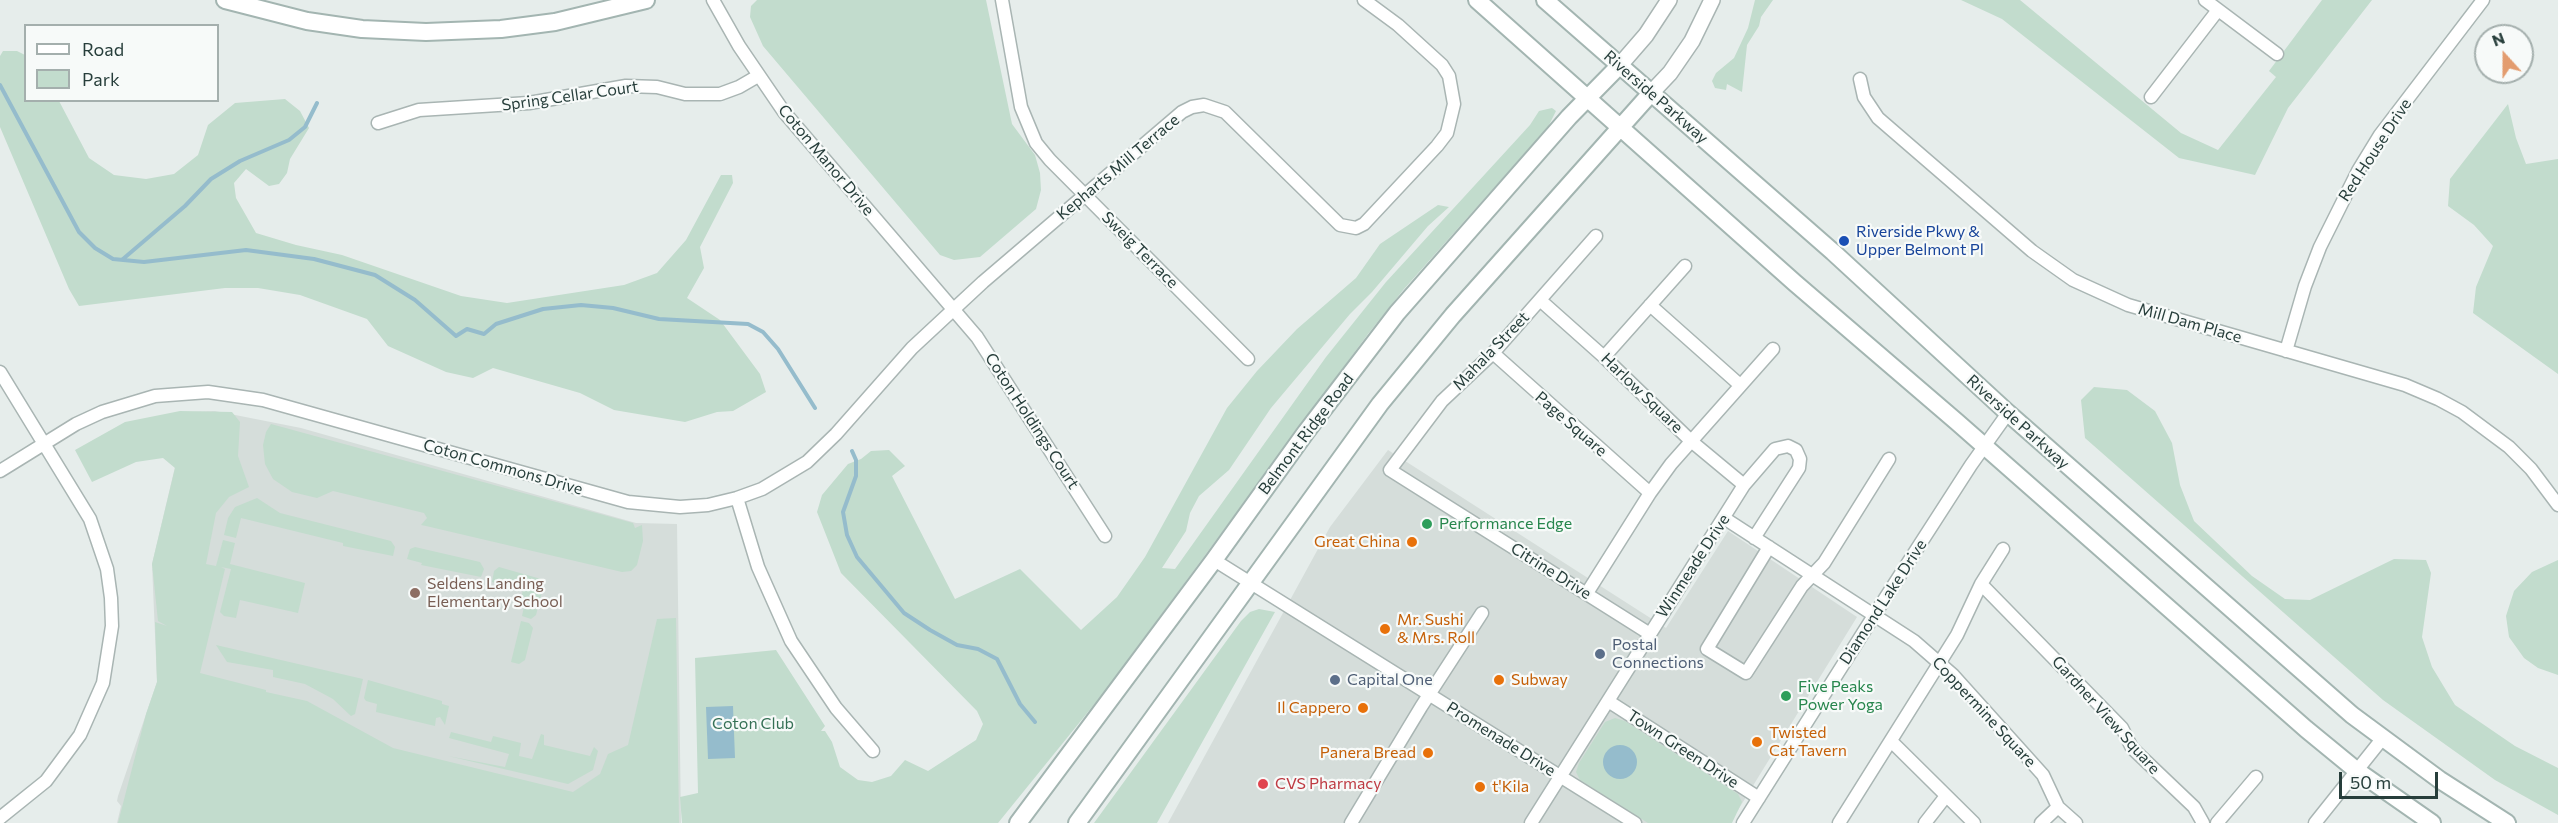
<!DOCTYPE html>
<style>
body{margin:0}
#map{position:relative;width:2558px;height:823px;overflow:hidden;background:#e6edeb;font-family:Commissioner,sans-serif}
canvas{display:block}
.legend{position:absolute;left:24px;top:24px;width:195px;height:78px;box-sizing:border-box;background:#f7faf9;border:2px solid #a4afad;margin:0;padding:8px 10px;list-style:none;font-size:18px;color:#273e3b}
.legend li{display:flex;align-items:center;gap:12px;height:30px}
.legend b{width:30px;border:2px solid #a4afad}
.north{position:absolute;left:2474px;top:24px;width:60px;height:60px;box-sizing:border-box;background:#f7faf9;border:2px solid #a4afad;border-radius:50%;rotate:339deg;font-size:16px;font-weight:700;line-height:24px;text-align:center;color:#273e3b}
.north::after{content:'';display:block;margin:auto;width:21px;height:27px;background:#e39c6f;clip-path:polygon(50% 0,100% 100%,50% 72%,0 100%)}
.scale{position:absolute;left:2339px;top:772px;width:99px;height:27px;box-sizing:border-box;border:3px solid #273e3b;border-top:0;padding-left:8px;font-size:18px;line-height:21px;white-space:nowrap;color:#273e3b;-webkit-text-stroke:4px #f7faf9;paint-order:stroke}
</style>
<div id="map">
<canvas width="2558" height="823"></canvas>
<ul class="legend">
<li><b style="height:8px;background:#fff"></b>Road</li>
<li><b style="height:16px;background:#c2dccd"></b>Park</li>
</ul>
<div class="north">N</div>
<div class="scale">50 m</div>
</div>
<script>
const context = document.querySelector('canvas').getContext('2d');
context.lineJoin = 'round';
function fillPath(path, color) { context.fillStyle = color; context.fill(path, 'evenodd'); }
const toPath = rows => new Path2D(rows.map(r => 'M' + r).join(''));
function strokePath(path, color, width, dash) { context.strokeStyle = color; context.lineWidth = width; context.lineCap = dash ? 'butt' : 'round'; context.setLineDash(dash || []); context.stroke(path); }
function label(font, color, halo, rows, align = 'center') {
  context.font = font + ' Commissioner,sans-serif'; context.lineWidth = 4.5; context.setLineDash([]); context.textBaseline = 'middle'; context.strokeStyle = halo; context.fillStyle = color; for (const [text, x, y, turn = 0] of rows) {
    context.save(); context.translate(x, y); context.rotate((+turn || 0) * Math.PI / 180); context.textAlign = isNaN(turn) ? turn : align; if (halo) context.strokeText(text, 0, 0); context.fillText(text, 0, 0); context.restore();
  }
}
const built = toPath([
 [215,411,301,428,636,523,677,524,681,823,117,823,121,806,117,801,118,796,157,682,152,564,188,412],
 [1388,450,1666,628,1728,531,1857,617,1730,823,1168,823,1330,527]
]);
const green = toPath([
 [757,0,986,0,1012,124,1035,155,1040,173,1041,190,1036,209,980,257,954,260,940,255,763,46,750,17,751,6],
 [1755,0,1773,0,1761,17,1759,26,1747,45,1742,92,1727,84,1726,90,1715,88,1712,81,1716,73,1734,58,1748,28],
 [1961,0,2020,0,2181,133,2218,150,2276,77,2269,71,2322,0,2372,0,2288,108,2255,175,2179,158,2002,19],
 [3,51,17,51,25,55,26,100,59,101,89,158,114,175,146,179,174,174,198,155,208,125,235,103,285,99,300,111,309,128,290,159,287,173,279,184,269,186,246,169,234,183,236,198,256,233,296,245,342,255,461,296,507,303,624,285,657,273,686,240,721,175,732,175,733,183,700,247,704,268,687,298,720,320,760,374,766,392,733,411,717,412,685,422,614,410,580,393,493,368,473,378,446,372,388,346,367,319,300,295,258,288,225,288,79,306,69,289,0,127,0,56],
 [2508,104,2516,138,2526,164,2558,159,2558,374,2473,313,2476,287,2493,246,2474,225,2448,206,2450,179],
 [1552,108,1556,111,1548,127,1404,289,1368,334,1105,691,998,823,682,823,680,797,698,793,695,658,776,650,825,726,821,731,825,731,832,742,840,767,858,780,872,782,891,776,905,760,928,771,976,740,983,724,977,711,841,573,817,512,822,495,848,464,861,459,871,451,889,450,905,466,892,476,955,599,1020,569,1081,630,1117,597,1145,557,1227,408,1257,371,1297,329,1356,278,1380,244,1438,205,1449,207,1428,226,1372,292,1350,314,1271,408,1229,470,1199,496,1190,513,1186,531,1162,568,1175,569,1326,357,1386,282,1530,125,1539,111],
 [2094,387,2127,390,2155,411,2172,443,2180,485,2194,521,2252,576,2285,599,2310,600,2394,559,2426,560,2431,573,2422,637,2432,667,2455,705,2515,746,2558,768,2558,815,2495,780,2383,700,2085,438,2081,400],
 [180,411,232,412,240,422,238,456,249,487,229,497,216,513,206,564,216,566,223,540,235,543,230,564,305,583,298,613,240,600,236,618,224,616,220,612,231,569,221,567,225,569,200,673,266,690,266,692,307,701,393,748,573,792,600,774,608,754,628,745,657,619,676,618,679,823,118,823,146,714,157,682,155,622,167,626,158,621,152,564,175,468,163,458,136,462,92,482,75,450,125,422],
 [271,424,633,523,635,528,642,525,643,541,637,565,631,571,622,572,426,526,421,525,427,518,424,513,333,491,317,498,292,492,273,479,265,464,263,445,266,432],
 [257,498,280,513,391,541,395,547,393,556,343,546,343,543,241,518,236,538,224,535,228,518,235,507],
 [415,547,480,562,484,569,481,577,421,565,422,563,407,559,410,549],
 [2558,560,2558,675,2538,668,2524,658,2509,637,2506,616,2514,591,2532,572],
 [499,567,541,579,532,583,535,587,544,584,536,615,531,619,522,616,524,607,519,606,523,590,492,582,494,571],
 [1259,609,1275,612,1157,823,1094,823,1241,621,1250,612],
 [521,621,529,623,533,628,525,660,519,664,511,662],
 [216,645,363,679,355,714,351,716,333,699,305,684,273,677,273,670,227,662],
 [368,680,442,701,442,704,449,706,445,725,440,717,436,718,435,726,376,712,377,704,366,701,364,698],
 [1615,718,1625,721,1738,794,1742,802,1732,823,1648,823,1580,780,1576,772,1579,763,1605,722],
 [451,732,491,742,493,736,521,743,519,756,532,759,541,734,544,735,544,745,590,756,594,747,598,751,593,770,568,784,448,756,505,767,509,754,449,738]
]);
const water = toPath([
 [733,706,735,758,708,759,706,707],
 '1603 762a17 17 0 1 1 34 0a17 17 0 1 1-34 0Z'
]);
const stream = toPath([
 [0,85,79,232,95,248,113,259,144,262,246,250,314,259,375,275,415,300,456,336,467,329,484,334,496,324,543,309,581,305,613,308,659,319,748,324,763,332,778,349,815,408],
 [123,259,185,206,211,179,240,161,289,140,305,127,317,103],
 [852,451,856,460,856,476,843,512,847,535,857,557,904,613,930,630,957,645,978,649,997,659,1020,704,1035,722]
]);
const minor = toPath([
 [713,0,739,46,784,112,977,337,1105,536],
 [1002,0,1021,107,1036,143,1050,160,1248,359],
 [2205,0,2277,54],
 [1860,79,1864,97,1878,118,2032,251,2073,280,2128,305,2405,385,2438,399,2462,412,2509,447,2531,469,2558,505],
 [2151,97,2218,10],
 [378,123,419,110,529,103,626,86,657,87,685,94,720,94,739,87,758,76],
 [1596,236,1493,353,1442,401,1390,470,1650,634],
 [1540,300,1604,357,1691,441,1744,485],
 [1650,305,1740,385],
 [2286,351,2305,286,2320,247,2358,171,2380,135,2483,0],
 [1493,353,1650,493],
 [1604,357,1685,266],
 [0,372,90,519,107,569,111,598,112,626,103,683,80,735,46,781,0,818],
 [0,471,76,424,102,412,155,396,208,392,263,400,628,502,680,507,708,505,737,498,762,489,807,462,836,434,912,348,983,282,1182,112,1192,107,1204,105,1225,112,1340,225,1356,228,1364,224,1437,146,1447,133,1454,104,1449,76,1442,65,1398,25,1364,0],
 [737,498,758,567,791,641,836,708,873,751],
 [1724,518,1914,641,1953,675,2043,775,2058,807,2076,823],
 [1769,547,1707,649,1746,673,1802,586,1824,563,1889,459],
 [1214,560,1635,823],
 [1981,584,2122,728,2132,748,2194,807,2203,823],
 [1587,593,1650,493,1671,464,1773,349],
 [1608,701,1759,798],
 [1891,741,1974,823],
 [1351,823,1421,707,1482,613],
 [1531,823,1744,485,1775,449,1788,446,1796,450,1800,459,1799,468,1754,538],
 [1743,823,1875,614,1971,465,2008,413],
 [1839,823,1957,635,1981,584,2003,549],
 [1925,823,1946,796],
 [2041,823,2058,807],
 [2217,823,2256,777],
 [2315,823,2382,739]
]);
const tertiary = toPath([
 [1620,65,1646,35,1669,0],
 [1652,92,1670,73,1692,41,1712,0]
]);
const secondary = toPath([
 [225,0,307,21,362,29,426,32,501,29,555,22,646,0],
 [1477,0,1795,283,1957,422,2306,729,2356,770,2432,823],
 [1545,0,1833,252,2008,413,2352,715,2440,780,2507,823],
 [1018,823,1214,560,1306,432,1397,313,1569,117,1620,65],
 [1077,823,1380,404,1453,315,1652,92]
]);
const markers = [
 [1844,241,6,"#1a4fb4"],
 [1427,524,6,"#2e9e5b"],
 [1412,542,6,"#e8710a"],
 [415,593,6,"#8d6e63"],
 [1385,629,6,"#e8710a"],
 [1600,654,6,"#5c6f8a"],
 [1335,680,6,"#5c6f8a"],
 [1499,680,6,"#e8710a"],
 [1786,696,6,"#2e9e5b"],
 [1363,708,6,"#e8710a"],
 [1757,742,6,"#e8710a"],
 [1428,753,6,"#e8710a"],
 [1263,784,6,"#e0444e"],
 [1480,787,6,"#e8710a"]
];
const streetNames = [
 ["Spring Cellar Court",570,96,-8],
 ["Riverside Parkway",1656,97,41],
 ["Red House Drive",2375,150,-57],
 ["Coton Manor Drive",826,160,50],
 ["Kepharts Mill Terrace",1118,167,-40],
 ["Sweig Terrace",1140,250,45],
 ["Mill Dam Place",2190,323,16],
 ["Mahala Street",1491,351,-46],
 ["Harlow Square",1642,393,44],
 ["Coton Holdings Court",1032,421,57],
 ["Riverside Parkway",2018,422,42],
 ["Page Square",1571,424,41],
 ["Belmont Ridge Road",1306,434,-53],
 ["Coton Commons Drive",503,467,16],
 ["Winmeade Drive",1693,566,-57],
 ["Citrine Drive",1551,571,32],
 ["Diamond Lake Drive",1883,602,-57],
 ["Coppermine Square",1984,712,47],
 ["Gardner View Square",2106,715,48],
 ["Promenade Drive",1501,739,32],
 ["Town Green Drive",1683,749,33]
];
const transitNames = [
 ["Riverside Pkwy &",1856,232],
 ["Upper Belmont Pl",1856,250]
];
const leisureNames = [
 ["Performance Edge",1439,524],
 ["Five Peaks",1798,687],
 ["Power Yoga",1798,705]
];
const foodNames = [
 ["Great China",1400,542,"right"],
 ["Mr. Sushi",1397,620],
 ["& Mrs. Roll",1397,638],
 ["Subway",1511,680],
 ["Il Cappero",1351,708,"right"],
 ["Twisted",1769,733],
 ["Cat Tavern",1769,751],
 ["Panera Bread",1416,753,"right"],
 ["t'Kila",1492,787]
];
const educationNames = [
 ["Seldens Landing",427,584],
 ["Elementary School",427,602]
];
const serviceNames = [
 ["Postal",1612,645],
 ["Connections",1612,663],
 ["Capital One",1347,680]
];
const parkNames = [
 ["Coton Club",753,724]
];
const healthNames = [
 ["CVS Pharmacy",1275,784]
];
fillPath(built, '#d5ddda');
fillPath(green, '#c2dccd');
fillPath(water, '#95bccc');
strokePath(stream, '#95bccc', 4);
strokePath(minor, '#a9b5b3', 15);
strokePath(tertiary, '#a9b5b3', 18);
strokePath(secondary, '#a3b5b1', 20);
strokePath(minor, '#fff', 12);
strokePath(tertiary, '#fff', 15);
strokePath(secondary, '#fff', 16);
for (const [x, y, r, color] of markers) { const dot = new Path2D(); dot.arc(x, y, r, 0, 2 * Math.PI); context.fillStyle = color; context.fill(dot); strokePath(dot, '#f7faf9', 2); }
label('16px', '#273e3b', '#f7faf9', streetNames);
label('16px', '#164399', '#f7faf9', transitNames, 'left');
label('16px', '#27864d', '#f7faf9', leisureNames, 'left');
label('16px', '#c56008', '#f7faf9', foodNames, 'left');
label('16px', '#785e54', '#f7faf9', educationNames, 'left');
label('16px', '#4e5e75', '#f7faf9', serviceNames, 'left');
label('16px', '#357055', '#f7faf9', parkNames);
label('16px', '#be3a42', '#f7faf9', healthNames, 'left');
</script>
